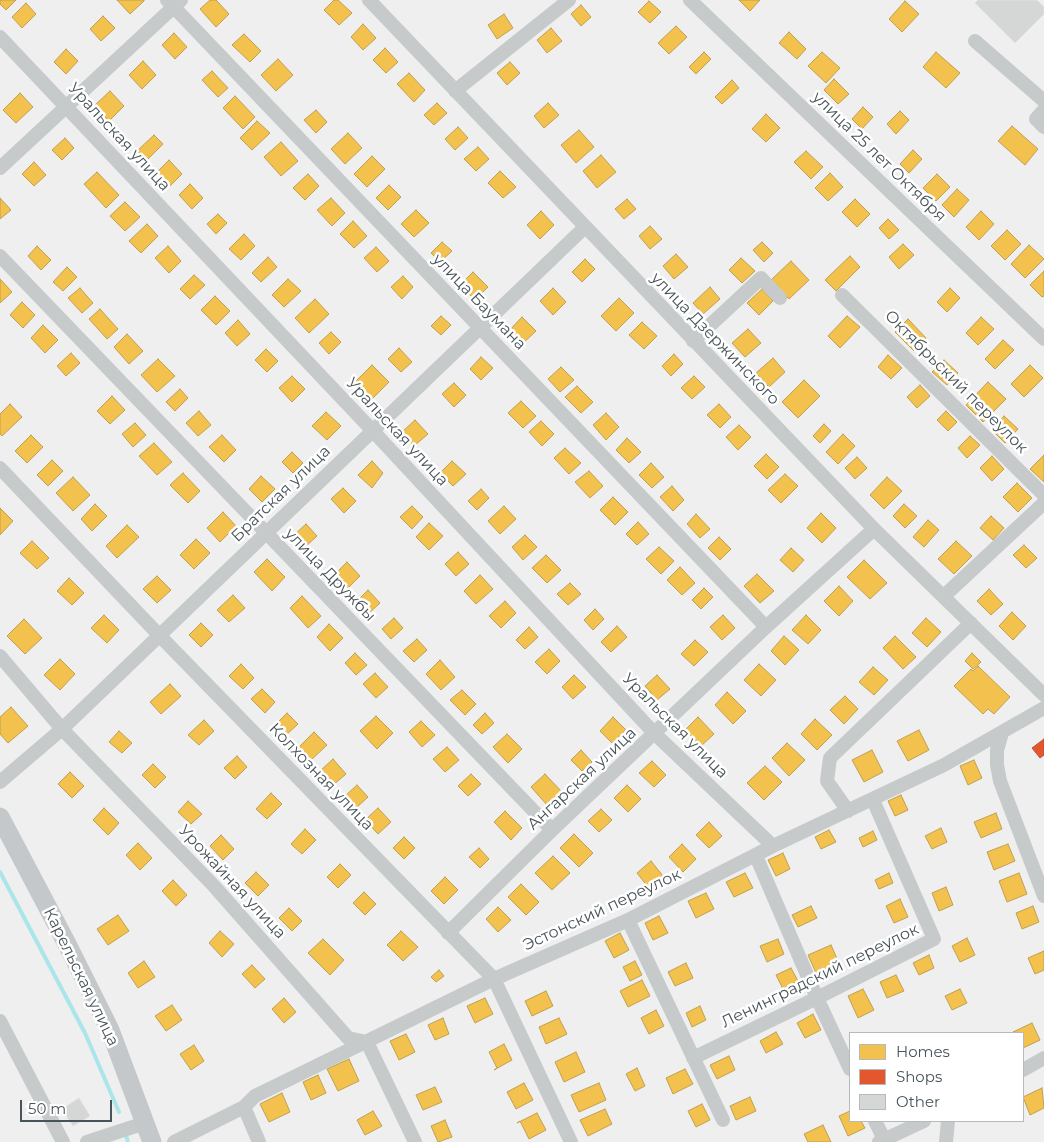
<!DOCTYPE html>
<meta charset="utf-8">
<style>
body{margin:0}
#map{position:relative;width:1044px;height:1142px;overflow:hidden;background:#efefef;font-family:Montserrat,sans-serif}
canvas{display:block}
.legend{position:absolute;left:849px;top:1032px;width:175px;height:90px;box-sizing:border-box;background:#fff;border:1px solid #b5bbbd;margin:0;padding:6px 9px;list-style:none;font-size:15px;color:#47545a}
.legend li{display:flex;align-items:center;gap:10px;height:25px}
.legend b{width:25px;border:1px solid #b5bbbd}
.scale{position:absolute;left:20px;top:1100px;width:92px;height:22px;box-sizing:border-box;border:2px solid #47545a;border-top:0;padding-left:6px;font-size:15px;line-height:18px;white-space:nowrap;color:#47545a;-webkit-text-stroke:4px #fff;paint-order:stroke}
</style>
<div id="map">
<canvas width="1044" height="1142"></canvas>
<ul class="legend">
<li><b style="height:14px;background:#f2c14e"></b>Homes</li>
<li><b style="height:14px;background:#e4572e"></b>Shops</li>
<li><b style="height:14px;background:#d5d7d7"></b>Other</li>
</ul>
<div class="scale">50 m</div>
</div>
<script>
const context = document.querySelector('canvas').getContext('2d');
context.lineJoin = 'round';
function fillPath(path, color) { context.fillStyle = color; context.fill(path, 'evenodd'); }
const toPath = rows => new Path2D(rows.map(r => 'M' + r).join(''));
function strokePath(path, color, width, dash) { context.strokeStyle = color; context.lineWidth = width; context.lineCap = dash ? 'butt' : 'round'; context.setLineDash(dash || []); context.stroke(path); }
function label(font, color, halo, rows, align = 'center') {
  context.font = font + ' Montserrat,sans-serif'; context.lineWidth = 5; context.setLineDash([]); context.textBaseline = 'middle'; context.strokeStyle = halo; context.fillStyle = color; for (const [text, x, y, turn = 0] of rows) {
    context.save(); context.translate(x, y); context.rotate((+turn || 0) * Math.PI / 180); context.textAlign = isNaN(turn) ? turn : align; if (halo) context.strokeText(text, 0, 0); context.fillText(text, 0, 0); context.restore();
  }
}
const homes = toPath([
 [0,0,16,0,6,10,0,4,0,0],
 [117,0,144,0,144,1,130,14,117,0],
 [210,0,216,0,229,14,216,27,200,9,210,0],
 [334,0,338,0,352,13,339,25,324,10,334,0],
 [739,0,760,0,750,11,739,0],
 [649,1,661,12,650,23,638,12,649,1],
 [905,1,919,14,902,32,889,19,905,1],
 [26,3,36,14,22,28,12,17,26,3],
 [581,5,591,17,581,26,571,14,581,5],
 [504,14,513,28,497,39,488,25,504,14],
 [103,16,115,28,101,41,90,29,103,16],
 [363,24,376,38,363,50,351,37,363,24],
 [676,26,687,37,669,54,658,43,676,26],
 [551,28,562,41,547,53,537,40,551,28],
 [789,32,806,49,797,59,779,43,789,32],
 [174,33,187,47,175,59,162,45,174,33],
 [244,34,261,51,250,62,232,45,244,34],
 [385,48,398,62,386,73,373,60,385,48],
 [66,49,78,61,66,74,54,62,66,49],
 [704,52,711,59,696,74,689,67,704,52],
 [822,52,840,68,826,83,808,66,822,52],
 [936,52,960,73,946,88,923,67,936,52],
 [278,59,293,75,276,91,261,75,278,59],
 [143,61,156,75,142,89,129,75,143,61],
 [510,62,520,73,507,85,497,73,510,62],
 [212,71,228,88,218,97,202,80,212,71],
 [409,73,425,90,414,102,397,84,409,73],
 [834,79,849,94,838,104,824,90,834,79],
 [732,80,739,88,722,104,715,97,732,80],
 [110,91,124,106,109,121,94,106,110,91],
 [20,93,33,107,16,123,3,110,20,93],
 [235,96,255,117,243,129,223,108,235,96],
 [437,103,447,113,434,125,424,115,437,103],
 [548,103,559,115,544,128,534,116,548,103],
 [863,107,873,117,862,129,852,119,863,107],
 [316,110,327,122,316,133,304,120,316,110],
 [900,111,909,120,896,134,887,124,900,111],
 [766,114,780,128,766,142,752,129,766,114],
 [257,121,270,133,252,150,240,138,257,121],
 [1012,126,1038,149,1025,165,998,141,1012,126],
 [458,127,468,138,455,150,445,139,458,127],
 [579,130,594,147,576,163,561,145,579,130],
 [348,133,362,148,345,164,331,149,348,133],
 [154,135,163,144,147,160,137,151,154,135],
 [65,138,74,148,62,160,52,150,65,138],
 [281,142,298,161,281,176,264,157,281,142],
 [478,147,489,159,476,171,464,159,478,147],
 [913,150,922,159,909,173,900,164,913,150],
 [806,151,823,167,811,179,794,162,806,151],
 [601,155,616,172,597,188,583,171,601,155],
 [372,156,385,169,367,187,354,174,372,156],
 [169,160,182,174,170,186,157,172,169,160],
 [34,162,46,175,34,186,22,174,34,162],
 [500,171,516,187,503,198,488,183,500,171],
 [97,172,119,195,106,208,84,184,97,172],
 [830,173,843,187,828,201,815,188,830,173],
 [308,174,319,186,305,200,293,188,308,174],
 [937,174,950,187,936,201,923,188,937,174],
 [190,184,203,198,192,209,179,195,190,184],
 [389,185,401,197,388,210,376,198,389,185],
 [957,189,969,200,954,217,942,205,957,189],
 [0,198,11,210,0,219,0,198],
 [331,198,345,213,332,226,317,210,331,198],
 [627,199,636,209,624,219,615,209,627,199],
 [855,199,870,214,857,227,842,212,855,199],
 [125,202,140,217,125,231,110,216,125,202],
 [416,210,429,223,414,237,401,224,416,210],
 [541,211,554,225,540,239,527,225,541,211],
 [981,211,994,224,979,240,966,227,981,211],
 [218,214,227,223,216,234,207,224,218,214],
 [888,219,899,230,889,239,879,228,888,219],
 [353,221,367,236,354,248,340,234,353,221],
 [147,224,158,236,141,253,129,241,147,224],
 [650,226,662,239,650,249,639,236,650,226],
 [1007,230,1021,244,1005,260,991,246,1007,230],
 [244,234,255,246,241,260,229,249,244,234],
 [442,242,452,251,440,262,431,253,442,242],
 [762,242,773,253,764,262,753,250,762,242],
 [903,244,914,255,899,269,889,257,903,244],
 [1029,245,1044,259,1025,278,1011,264,1029,245],
 [37,246,51,260,41,270,28,256,37,246],
 [168,246,181,261,169,273,155,258,168,246],
 [376,247,389,261,377,272,364,258,376,247],
 [676,254,688,267,674,279,663,266,676,254],
 [850,256,860,267,836,291,825,280,850,256],
 [268,257,277,267,261,282,252,273,268,257],
 [741,258,755,271,742,283,729,270,741,258],
 [585,259,595,269,582,282,572,272,585,259],
 [791,261,809,280,789,299,771,280,791,261],
 [67,267,77,277,63,291,53,282,67,267],
 [1044,271,1044,296,1042,297,1030,285,1044,271],
 [473,272,488,287,475,300,460,285,473,272],
 [194,275,205,285,190,299,180,289,194,275],
 [403,276,413,287,402,299,391,287,403,276],
 [0,279,12,292,0,303,0,279],
 [288,279,301,291,284,307,272,295,288,279],
 [710,287,720,299,703,314,693,303,710,287],
 [80,288,93,303,82,313,68,298,80,288],
 [553,288,566,302,553,315,540,301,553,288],
 [950,288,960,298,947,312,937,302,950,288],
 [762,289,773,301,759,315,747,303,762,289],
 [215,296,230,311,216,325,201,310,215,296],
 [619,298,634,313,616,331,601,316,619,298],
 [315,299,329,314,309,333,295,318,315,299],
 [22,302,35,315,23,328,10,315,22,302],
 [100,309,118,329,107,339,89,319,100,309],
 [441,316,451,325,441,335,431,326,441,316],
 [847,316,860,327,840,348,828,336,847,316],
 [522,317,536,331,519,347,506,334,522,317],
 [981,317,994,329,978,345,966,333,981,317],
 [908,319,926,338,914,351,895,332,908,319],
 [238,320,250,334,237,346,225,333,238,320],
 [642,322,657,336,644,349,629,335,642,322],
 [43,325,58,340,45,353,31,338,43,325],
 [748,329,761,343,745,357,732,343,748,329],
 [331,332,341,342,329,354,319,343,331,332],
 [127,334,143,351,129,364,114,347,127,334],
 [1003,340,1014,350,995,369,985,359,1003,340],
 [399,348,412,362,401,372,388,359,399,348],
 [266,349,278,361,267,372,255,360,266,349],
 [71,353,80,363,66,376,57,366,71,353],
 [674,354,683,364,671,376,662,366,674,354],
 [888,355,902,368,891,379,878,367,888,355],
 [481,357,493,368,481,380,470,369,481,357],
 [773,358,785,372,769,387,756,373,773,358],
 [158,359,175,376,157,392,141,375,158,359],
 [944,360,958,373,947,385,932,372,944,360],
 [372,365,389,382,372,399,355,382,372,365],
 [1030,365,1043,378,1024,397,1011,384,1030,365],
 [561,367,574,380,560,392,548,379,561,367],
 [292,376,305,389,292,402,279,388,292,376],
 [694,376,705,387,692,399,681,388,694,376],
 [804,380,820,396,798,418,782,402,804,380],
 [988,382,1006,399,983,422,966,405,988,382],
 [454,383,466,395,454,407,442,394,454,383],
 [920,385,930,396,917,408,907,397,920,385],
 [577,386,593,402,581,413,565,397,577,386],
 [180,389,188,398,175,411,166,402,180,389],
 [112,396,125,410,110,424,97,411,112,396],
 [521,401,536,416,523,428,508,413,521,401],
 [10,404,22,417,2,436,0,434,0,414,10,404],
 [719,404,731,417,720,428,707,415,719,404],
 [199,411,211,425,198,436,186,423,199,411],
 [946,411,957,422,948,431,937,420,946,411],
 [326,412,341,426,327,440,312,426,326,412],
 [606,413,619,427,606,440,593,425,606,413],
 [1004,416,1018,429,1005,443,992,430,1004,416],
 [415,420,428,434,414,446,402,432,415,420],
 [541,421,554,434,542,446,529,432,541,421],
 [135,423,146,435,133,447,122,434,135,423],
 [824,424,831,431,820,443,813,436,824,424],
 [739,425,751,437,738,450,726,437,739,425],
 [843,434,855,446,838,464,826,452,843,434],
 [31,435,43,447,27,463,15,451,31,435],
 [222,435,236,450,224,462,209,447,222,435],
 [970,436,980,445,967,458,958,448,970,436],
 [627,438,641,452,629,463,616,450,627,438],
 [154,443,172,462,157,475,139,456,154,443],
 [565,448,581,463,569,474,554,458,565,448],
 [292,452,303,463,293,473,282,462,292,452],
 [766,454,779,467,767,479,754,466,766,454],
 [1044,455,1044,482,1030,469,1044,455],
 [992,456,1004,469,992,481,980,468,992,456],
 [857,457,867,468,855,479,845,468,857,457],
 [52,460,63,471,48,486,37,475,52,460],
 [372,461,383,473,372,488,358,475,372,461],
 [452,461,466,474,453,486,440,473,452,461],
 [651,463,664,477,652,488,639,475,651,463],
 [589,471,603,486,590,498,575,482,589,471],
 [183,473,200,491,188,503,170,485,183,473],
 [785,474,798,486,781,503,768,490,785,474],
 [261,476,275,489,262,502,249,489,261,476],
 [73,477,90,495,73,511,56,493,73,477],
 [887,477,902,491,884,509,870,495,887,477],
 [1017,483,1032,498,1018,512,1003,497,1017,483],
 [672,486,684,500,673,511,660,497,672,486],
 [343,488,356,501,344,513,331,499,343,488],
 [481,489,489,498,477,510,468,501,481,489],
 [613,497,628,512,615,525,600,510,613,497],
 [95,504,107,516,92,531,81,519,95,504],
 [904,504,917,516,905,528,893,516,904,504],
 [412,506,423,517,412,529,400,517,412,506],
 [504,506,516,519,500,534,488,521,504,506],
 [0,508,13,521,0,535,0,508],
 [223,512,236,526,220,542,207,528,223,512],
 [821,513,836,528,822,543,807,528,821,513],
 [696,514,710,529,700,538,687,524,696,514],
 [991,516,1004,528,993,540,980,528,991,516],
 [928,520,939,530,924,547,913,537,928,520],
 [638,522,649,534,637,545,626,534,638,522],
 [429,523,443,536,429,550,416,537,429,523],
 [306,524,317,536,304,548,293,536,306,524],
 [127,525,139,537,117,558,106,546,127,525],
 [525,535,537,547,523,560,512,547,525,535],
 [719,537,731,549,720,560,708,548,719,537],
 [196,539,210,553,194,569,180,555,196,539],
 [32,541,49,558,37,569,20,553,32,541],
 [956,541,972,556,954,574,938,559,956,541],
 [1024,545,1037,558,1026,568,1013,555,1024,545],
 [659,547,674,561,661,574,646,559,659,547],
 [791,548,804,560,793,572,780,560,791,548],
 [458,552,469,564,456,576,445,564,458,552],
 [546,555,561,570,547,583,532,568,546,555],
 [267,559,285,577,272,591,254,572,267,559],
 [864,560,887,583,870,599,847,577,864,560],
 [347,562,360,576,345,591,332,577,347,562],
 [680,567,695,583,682,595,667,580,680,567],
 [757,574,774,591,760,603,744,586,757,574],
 [480,575,493,589,476,604,464,591,480,575],
 [157,576,171,590,157,603,143,589,157,576],
 [69,578,84,593,72,605,57,591,69,578],
 [570,583,581,594,568,605,557,594,570,583],
 [839,586,853,601,839,616,824,601,839,586],
 [704,588,713,597,701,609,692,600,704,588],
 [989,589,1003,604,991,615,977,601,989,589],
 [368,590,380,603,368,614,356,602,368,590],
 [233,595,245,608,229,622,217,610,233,595],
 [302,596,321,616,308,628,290,608,302,596],
 [505,601,516,613,501,628,489,616,505,601],
 [595,609,604,619,593,630,584,620,595,609],
 [1012,612,1026,626,1013,640,999,626,1012,612],
 [104,615,119,630,107,643,91,628,104,615],
 [723,615,735,628,722,640,710,627,723,615],
 [806,615,821,630,808,644,792,630,806,615],
 [394,618,403,628,391,639,382,629,394,618],
 [926,618,941,632,927,647,912,633,926,618],
 [24,619,42,638,25,654,7,636,24,619],
 [201,623,213,635,201,647,189,635,201,623],
 [329,624,343,638,330,651,317,637,329,624],
 [617,626,627,637,611,652,601,642,617,626],
 [529,627,538,637,525,649,516,640,529,627],
 [784,636,799,650,785,665,771,651,784,636],
 [895,636,916,657,903,669,883,648,895,636],
 [417,639,427,650,414,662,403,651,417,639],
 [695,640,708,652,694,666,681,654,695,640],
 [549,649,560,661,547,674,535,662,549,649],
 [355,653,367,665,356,675,345,663,355,653],
 [972,653,981,662,973,669,965,661,972,653],
 [60,659,75,674,60,690,44,675,60,659],
 [440,660,455,677,441,690,426,674,440,660],
 [241,664,254,678,243,689,229,676,241,664],
 [759,664,776,680,761,696,744,680,759,664],
 [978,666,1010,697,994,714,988,709,983,714,954,686,971,669,973,671,978,666],
 [873,667,888,680,874,695,859,682,873,667],
 [375,673,388,687,376,698,363,684,375,673],
 [574,675,586,687,573,699,562,687,574,675],
 [657,675,670,689,657,700,645,686,657,675],
 [170,684,181,696,161,714,150,702,170,684],
 [262,689,275,702,265,713,251,699,262,689],
 [462,690,476,704,465,715,450,700,462,690],
 [727,692,746,711,733,724,715,705,727,692],
 [845,696,858,709,844,724,830,710,845,696],
 [11,707,28,726,8,743,0,734,0,717,11,707],
 [287,713,298,724,285,736,275,725,287,713],
 [485,713,494,723,482,734,473,725,485,713],
 [376,716,393,733,377,749,360,731,376,716],
 [613,717,626,730,612,743,600,731,613,717],
 [698,717,714,734,701,746,685,730,698,717],
 [815,719,832,735,817,750,801,734,815,719],
 [204,720,214,731,199,745,188,735,204,720],
 [421,721,435,735,422,747,409,732,421,721],
 [919,730,929,750,908,761,897,741,919,730],
 [119,731,132,743,122,753,109,742,119,731],
 [314,732,327,745,310,761,298,748,314,732],
 [507,734,522,749,508,763,493,747,507,734],
 [787,743,805,760,789,776,772,758,787,743],
 [447,747,459,760,445,772,433,759,447,747],
 [581,750,592,762,582,771,571,760,581,750],
 [872,750,883,772,864,782,852,760,872,750],
 [237,756,247,767,235,779,224,768,237,756],
 [333,759,346,774,333,785,320,771,333,759],
 [974,760,982,778,968,785,960,766,974,760],
 [652,761,666,775,654,787,639,773,652,761],
 [153,764,166,777,155,788,142,775,153,764],
 [765,766,782,782,764,800,747,783,765,766],
 [70,772,84,786,72,798,58,784,70,772],
 [471,774,481,784,468,796,458,786,471,774],
 [545,774,562,792,547,805,531,787,545,774],
 [357,785,368,797,355,809,344,797,357,785],
 [627,785,641,799,628,812,614,798,627,785],
 [271,793,282,804,267,819,256,809,271,793],
 [901,795,908,810,895,816,888,801,901,795],
 [188,801,202,814,191,824,178,812,188,801],
 [104,808,119,823,108,835,93,820,104,808],
 [378,808,391,822,378,834,365,820,378,808],
 [601,809,612,820,599,832,588,821,601,809],
 [505,811,522,828,511,840,494,822,505,811],
 [996,813,1002,829,981,838,974,822,996,813],
 [709,822,722,836,709,848,696,835,709,822],
 [941,828,947,842,932,849,925,836,941,828],
 [305,829,316,840,302,854,291,844,305,829],
 [829,830,836,842,821,849,815,837,829,830],
 [873,831,877,840,863,847,859,838,873,831],
 [574,834,593,853,579,867,560,848,574,834],
 [221,835,234,849,223,860,210,846,221,835],
 [404,837,415,848,404,859,393,848,404,837],
 [138,843,152,858,140,870,126,855,138,843],
 [682,844,696,859,683,872,669,857,682,844],
 [1008,844,1015,861,994,870,987,852,1008,844],
 [479,848,489,859,480,868,469,857,479,848],
 [783,853,790,869,776,876,768,860,783,853],
 [553,856,570,873,552,890,535,873,553,856],
 [651,861,667,881,652,892,637,873,651,861],
 [340,864,351,875,338,888,327,877,340,864],
 [256,872,269,885,258,896,245,883,256,872],
 [745,873,753,888,734,897,726,882,745,873],
 [889,873,893,883,879,889,875,880,889,873],
 [1019,873,1027,894,1007,902,999,881,1019,873],
 [445,877,458,890,444,904,431,891,445,877],
 [173,880,187,895,176,906,162,891,173,880],
 [521,884,539,902,526,915,508,897,521,884],
 [946,887,953,905,939,911,932,893,946,887],
 [364,892,376,904,365,915,353,903,364,892],
 [706,893,714,909,696,918,688,901,706,893],
 [900,899,908,917,894,923,886,906,900,899],
 [811,906,817,918,798,927,792,915,811,906],
 [1033,906,1039,922,1022,929,1016,913,1033,906],
 [498,907,511,920,498,932,486,919,498,907],
 [289,908,302,921,292,931,279,918,289,908],
 [118,915,129,931,108,945,97,929,118,915],
 [659,916,668,933,653,940,645,923,659,916],
 [220,931,234,944,222,957,209,943,220,931],
 [401,931,418,947,403,961,387,945,401,931],
 [620,933,629,950,614,958,605,941,620,933],
 [967,938,975,955,960,962,952,946,967,938],
 [323,939,344,960,330,975,308,953,323,939],
 [778,939,784,954,767,962,760,946,778,939],
 [831,945,839,963,816,973,808,955,831,945],
 [1044,951,1044,970,1035,974,1028,958,1044,951],
 [929,955,934,968,919,975,913,963,929,955],
 [144,961,155,977,138,988,128,973,144,961],
 [635,961,642,975,630,981,623,967,635,961],
 [686,963,693,978,675,986,668,972,686,963],
 [252,965,265,979,255,988,242,974,252,965],
 [791,968,798,981,783,989,776,975,791,968],
 [439,970,444,976,436,982,431,977,439,970],
 [896,975,904,991,887,998,880,982,896,975],
 [642,980,650,996,628,1007,620,991,642,980],
 [863,989,874,1010,858,1018,848,996,863,989],
 [960,989,967,1003,952,1010,945,996,960,989],
 [546,991,553,1006,532,1016,525,1001,546,991],
 [284,998,296,1012,284,1023,272,1009,284,998],
 [485,998,493,1014,475,1023,467,1006,485,998],
 [172,1005,182,1020,166,1031,155,1016,172,1005],
 [700,1006,706,1020,692,1027,686,1013,700,1006],
 [656,1010,664,1026,649,1034,641,1018,656,1010],
 [813,1014,821,1030,805,1038,797,1023,813,1014],
 [443,1018,449,1034,435,1040,428,1025,443,1018],
 [559,1018,567,1034,546,1044,539,1027,559,1018],
 [1032,1023,1040,1040,1023,1048,1023,1033,1013,1032,1032,1023],
 [776,1032,783,1044,766,1053,760,1041,776,1032],
 [406,1034,415,1052,399,1060,390,1041,406,1034],
 [504,1044,512,1060,494,1070,497,1068,489,1052,504,1044],
 [194,1045,204,1061,191,1070,180,1054,194,1045],
 [576,1052,585,1072,564,1082,555,1062,576,1052],
 [729,1056,735,1070,717,1079,710,1065,729,1056],
 [349,1059,359,1081,338,1091,327,1069,349,1059],
 [637,1068,645,1086,635,1091,626,1074,637,1068],
 [685,1069,693,1084,673,1094,666,1078,685,1069],
 [318,1075,326,1093,311,1100,303,1082,318,1075],
 [524,1083,533,1100,516,1109,507,1092,524,1083],
 [599,1083,606,1100,579,1112,571,1095,599,1083],
 [435,1087,442,1102,423,1110,416,1095,435,1087],
 [1042,1088,1044,1108,1030,1115,1023,1097,1042,1088],
 [282,1093,290,1112,269,1122,260,1104,282,1093],
 [750,1097,756,1111,736,1120,730,1106,750,1097],
 [702,1104,710,1120,696,1127,688,1111,702,1104],
 [605,1109,612,1124,588,1136,580,1120,605,1109],
 [373,1111,382,1126,365,1135,357,1120,373,1111],
 [850,1111,850,1121,861,1121,865,1128,848,1136,839,1116,850,1111],
 [537,1113,546,1130,529,1139,520,1121,517,1123,537,1113],
 [445,1120,452,1137,438,1142,431,1126,445,1120],
 [823,1125,831,1142,808,1142,804,1134,823,1125]
]);
const shops = toPath([
 [1044,739,1044,755,1040,758,1032,748,1044,739]
]);
const stream = toPath([
 [0,872,85,1033,119,1112],
 [125,1132,128,1142]
]);
const building = toPath([
 [978,0,1037,0,1044,7,1044,14,1015,43,975,3,978,0],
 [79,1098,90,1116,73,1126,62,1109,79,1098]
]);
const minor = toPath([
 [167,0,766,627],
 [369,0,874,529,1044,695],
 [690,0,1044,339],
 [0,37,372,430,655,734,773,846],
 [975,41,1044,101],
 [455,91,569,0],
 [1044,110,1036,119,1044,127],
 [0,168,181,0],
 [0,256,552,830],
 [842,295,1044,495],
 [693,341,761,278,780,298],
 [0,468,159,635,494,979,571,1142],
 [944,596,1044,503],
 [0,656,62,729,214,886,348,1038,367,1042,415,1142],
 [1002,733,997,750,997,765,1000,781,1044,896],
 [0,782,62,729,584,228],
 [848,811,827,781,830,758,971,623],
 [756,856,817,998,850,1069],
 [628,920,723,1120],
 [448,933,552,830,766,627,874,529],
 [0,1021,63,1142],
 [693,1058,817,998,934,939,873,800],
 [1023,1070,1044,1058],
 [244,1107,259,1142],
 [875,1121,884,1139],
 [87,1142,145,1123],
 [174,1142,244,1107,255,1096,494,979,628,920,773,846,944,765,1044,708],
 [879,1142,924,1121],
 [946,1142,948,1121]
]);
const major = toPath([
 [0,817,67,944,110,1030,152,1142]
]);
const streetNames = [
 ["Уральская улица",119,137,47],
 ["улица 25 лет Октября",879,157,44],
 ["улица Баумана",479,302,46],
 ["улица Дзержинского",715,339,46],
 ["Октябрьский переулок",956,382,45],
 ["Уральская улица",397,432,47],
 ["Братская улица",281,494,-44],
 ["улица Дружбы",330,575,46],
 ["Уральская улица",675,726,45],
 ["Колхозная улица",321,777,46],
 ["Ангарская улица",582,779,-43],
 ["Урожайная улица",232,882,47],
 ["Эстонский переулок",602,910,-25],
 ["Ленинградский переулок",820,976,-26],
 ["Карельская улица",81,977,64]
];
fillPath(homes, '#f2c14e');
strokePath(homes, '#bfa052', 1);
fillPath(shops, '#e4572e');
strokePath(shops, '#b5563b', 1);
strokePath(stream, '#aae5e9', 4);
fillPath(building, '#d5d7d7');
strokePath(building, '#e0e1e2', 1);
strokePath(minor, '#c6cacb', 14);
strokePath(major, '#c4c8ca', 19);
label('16px', '#47545a', '#fff', streetNames);
</script>
